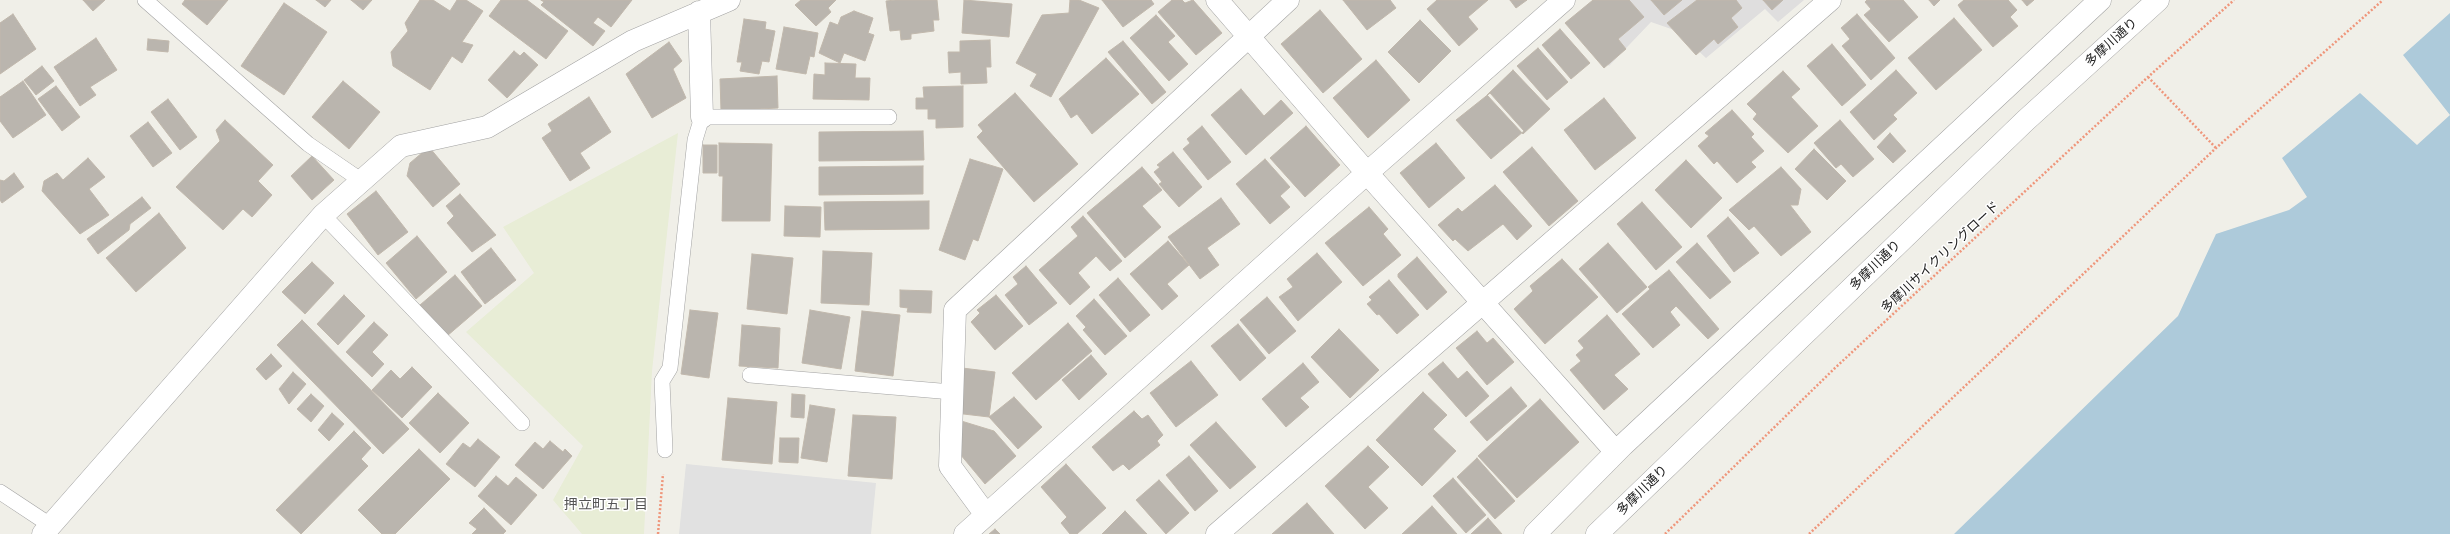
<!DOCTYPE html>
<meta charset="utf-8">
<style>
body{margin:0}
canvas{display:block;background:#f0efe8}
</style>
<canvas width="2450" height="534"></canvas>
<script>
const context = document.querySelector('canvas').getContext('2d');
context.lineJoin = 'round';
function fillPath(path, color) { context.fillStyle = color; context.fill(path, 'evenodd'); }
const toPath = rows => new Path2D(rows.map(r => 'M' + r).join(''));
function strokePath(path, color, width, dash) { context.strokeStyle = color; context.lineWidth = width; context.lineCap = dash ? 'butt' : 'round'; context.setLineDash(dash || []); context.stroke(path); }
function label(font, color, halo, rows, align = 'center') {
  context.font = font + ' "Exo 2","Noto Sans JP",sans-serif'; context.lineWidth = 3; context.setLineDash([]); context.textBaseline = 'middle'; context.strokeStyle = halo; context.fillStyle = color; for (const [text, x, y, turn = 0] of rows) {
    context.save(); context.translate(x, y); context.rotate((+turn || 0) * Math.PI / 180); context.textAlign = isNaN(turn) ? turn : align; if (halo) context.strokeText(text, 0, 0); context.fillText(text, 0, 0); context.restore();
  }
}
const residential = toPath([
 [1594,0,1804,0,1778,22,1765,9,1706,58,1677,31,1651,22,1609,66,1569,22]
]);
const farmland = toPath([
 [678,133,652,371,644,534,582,534,553,500,583,446,466,332,534,273,503,227]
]);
const parking = toPath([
 [686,464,876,483,871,534,679,534]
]);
const water = toPath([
 [2450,13,2450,534,1954,534,2178,316,2216,234,2289,210,2307,197,2282,158,2360,93,2417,145,2450,115,2403,55]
]);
const building = toPath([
 [83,0,105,0,93,11,83,0],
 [185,0,228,0,207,25,182,4,185,0],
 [316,0,331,0,325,7,316,0],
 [351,0,372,0,363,10,351,0],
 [420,0,433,0,450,11,457,0,466,0,483,11,462,42,473,45,462,63,452,56,430,90,393,66,391,52,408,31,405,23,420,0],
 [501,0,527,0,568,31,546,59,489,16,501,0],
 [541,0,632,0,611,27,598,17,593,23,605,31,593,46,541,5,544,2,541,0],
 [801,0,836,0,828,8,831,12,816,26,795,5,801,0],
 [895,0,937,0,939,20,933,20,934,31,911,34,911,39,901,40,900,30,890,31,886,1,895,0],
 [964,0,1012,4,1009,37,962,33,964,0],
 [1070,0,1079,0,1099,8,1051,97,1030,86,1037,74,1016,63,1042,15,1069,13,1070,0],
 [1102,0,1151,0,1154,4,1123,27,1102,0],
 [1172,0,1182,0,1185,3,1193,0,1222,33,1196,55,1158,12,1172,0],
 [1343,0,1390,0,1396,8,1367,30,1343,0],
 [1437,0,1488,0,1468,17,1478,29,1459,46,1427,9,1437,0],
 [1510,0,1527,0,1516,8,1510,0],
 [1593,0,1629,0,1644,17,1618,39,1626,49,1604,68,1565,23,1593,0],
 [1651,0,1682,0,1664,15,1651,0],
 [1697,0,1736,0,1742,8,1731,18,1738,27,1718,44,1714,39,1696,55,1667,23,1697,0],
 [1763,0,1783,0,1772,10,1763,0],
 [1867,0,1903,0,1918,17,1889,42,1864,15,1871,9,1865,2,1867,0],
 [1929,0,1940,0,1934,6,1929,0],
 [1964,0,2008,0,2017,10,2010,17,2018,26,1993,47,1962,11,1958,5,1964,0],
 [2022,0,2034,0,2027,6,2022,0],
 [284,3,327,32,284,95,241,66,284,3],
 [1320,10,1362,59,1323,93,1281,44,1320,10],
 [854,11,873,18,868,33,874,35,865,61,844,53,840,63,819,53,830,22,838,25,841,17,854,11],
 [13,14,36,49,0,74,0,23,13,14],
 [1857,14,1895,58,1871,80,1842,46,1850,39,1841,28,1857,14],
 [1156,15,1175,36,1168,42,1188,64,1169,81,1130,38,1156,15],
 [1954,18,1982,50,1936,90,1908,58,1954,18],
 [744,19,766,22,765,29,775,31,769,62,762,61,759,74,740,71,742,62,737,62,744,19],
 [1420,20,1451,51,1419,83,1388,52,1420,20],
 [784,27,818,33,814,57,810,56,806,74,776,69,784,27],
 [1560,29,1590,63,1571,79,1542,45,1560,29],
 [96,38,117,70,90,87,96,95,80,106,54,67,96,38],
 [148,39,169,41,168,52,147,50,148,39],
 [990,40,991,67,986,67,987,83,961,84,961,72,949,73,948,52,960,52,960,41,990,40],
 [1123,41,1166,92,1152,104,1108,52,1123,41],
 [669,42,682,61,673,69,686,98,652,118,626,74,669,42],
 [1832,44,1866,85,1842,106,1807,66,1832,44],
 [1538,48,1568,82,1547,100,1517,66,1538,48],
 [514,51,520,56,524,52,538,65,507,98,488,80,514,51],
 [1106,58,1139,94,1092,134,1077,114,1071,118,1059,99,1106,58],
 [1376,60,1410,100,1368,138,1333,98,1376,60],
 [825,63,856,64,855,78,870,78,869,100,813,99,814,74,825,75,825,63],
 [42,66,54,81,36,95,24,80,42,66],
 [1513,70,1550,109,1523,134,1487,95,1513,70],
 [1896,70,1917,93,1893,115,1897,119,1874,140,1850,112,1896,70],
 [1783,71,1800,89,1791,97,1818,126,1788,153,1753,119,1757,114,1747,104,1783,71],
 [777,76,778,108,721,111,720,79,777,76],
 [23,81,46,115,13,138,0,121,0,97,23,81],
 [343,81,380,112,349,149,312,117,343,81],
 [56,86,80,117,62,131,38,99,56,86],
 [963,86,963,127,936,128,936,119,928,119,928,109,916,109,916,98,924,98,923,87,963,86],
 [1241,89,1264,116,1281,100,1293,113,1246,155,1211,115,1241,89],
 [1015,93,1078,164,1034,202,977,137,983,131,978,125,1015,93],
 [1490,93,1524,131,1491,159,1456,120,1490,93],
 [589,97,611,132,580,153,590,168,570,181,542,138,552,131,548,124,589,97],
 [1604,98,1636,138,1595,170,1564,130,1604,98],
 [168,99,197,137,180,150,151,112,168,99],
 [1732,110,1754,134,1751,137,1764,151,1751,162,1756,167,1737,183,1717,161,1714,164,1698,146,1709,136,1705,133,1732,110],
 [225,120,273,165,258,181,272,195,252,217,243,209,223,230,176,187,220,141,216,130,225,120],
 [1840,120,1874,159,1853,177,1841,164,1836,168,1814,143,1840,120],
 [148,122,172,153,153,167,130,136,148,122],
 [1202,126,1231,162,1208,180,1183,149,1190,143,1187,139,1202,126],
 [1306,126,1340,165,1305,197,1270,158,1306,126],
 [923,131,924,160,819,161,819,132,923,131],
 [1890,133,1906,151,1893,163,1877,147,1890,133],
 [719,143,772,144,770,221,722,221,723,176,719,176,719,143],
 [1436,143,1465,178,1429,208,1400,173,1436,143],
 [703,145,717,145,717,173,703,173,703,145],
 [429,147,460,184,433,207,407,176,410,163,429,147],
 [1532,147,1578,201,1549,226,1503,172,1532,147],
 [1814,149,1846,181,1827,200,1795,169,1814,149],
 [1173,152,1202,187,1179,207,1159,184,1162,182,1154,172,1160,167,1157,165,1173,152],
 [312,156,334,180,312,200,291,176,312,156],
 [88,158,105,177,89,189,109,215,80,234,42,191,44,181,57,173,63,180,88,158],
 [970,159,1003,169,978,241,973,239,965,260,939,250,970,159],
 [1265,159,1290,187,1280,196,1290,207,1270,224,1236,184,1265,159],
 [1686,160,1722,198,1691,228,1655,190,1686,160],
 [923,166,923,194,819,195,819,167,923,166],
 [1142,167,1162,190,1142,206,1161,227,1125,258,1087,213,1142,167],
 [1781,167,1801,189,1798,205,1790,205,1811,232,1781,256,1754,226,1749,230,1729,210,1781,167],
 [14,173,24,187,2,203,0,200,0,180,4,181,14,173],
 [1495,185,1532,226,1517,240,1503,224,1468,251,1455,239,1453,241,1438,225,1458,208,1462,212,1495,185],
 [376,191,408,232,378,255,347,214,376,191],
 [460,194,496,235,472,252,447,223,454,216,446,206,460,194],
 [142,197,151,208,130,224,129,230,98,254,87,239,142,197],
 [1221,198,1240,224,1207,248,1219,265,1200,279,1168,237,1221,198],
 [929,201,929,229,825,230,824,202,929,201],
 [1642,202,1682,247,1656,270,1617,224,1642,202],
 [785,206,821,207,820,237,784,236,785,206],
 [1369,207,1388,229,1383,234,1401,255,1363,286,1325,243,1369,207],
 [159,213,186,248,136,292,106,258,159,213],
 [1083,216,1122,261,1110,271,1096,256,1078,273,1090,287,1070,305,1039,270,1078,236,1071,227,1083,216],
 [1728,217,1759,253,1734,272,1707,236,1728,217],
 [417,236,447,272,416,299,386,263,417,236],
 [1168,241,1189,265,1167,284,1178,296,1162,310,1130,274,1168,241],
 [1608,243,1647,287,1617,313,1579,269,1608,243],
 [1697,243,1731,282,1710,299,1676,262,1697,243],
 [491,248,516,280,485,304,461,272,491,248],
 [823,251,872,253,869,305,821,303,823,251],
 [1317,253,1342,282,1298,321,1279,297,1293,287,1287,279,1317,253],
 [752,254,793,258,787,314,747,309,752,254],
 [1417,257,1447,292,1427,310,1398,277,1398,274,1417,257],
 [1562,259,1598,297,1545,344,1514,309,1533,291,1530,286,1562,259],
 [312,262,334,283,305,314,282,292,312,262],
 [1026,266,1057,303,1029,325,1005,295,1018,284,1013,277,1026,266],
 [1669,270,1719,329,1708,339,1676,306,1670,312,1680,325,1653,348,1622,314,1650,289,1648,287,1669,270],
 [455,275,482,306,447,336,420,305,455,275],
 [1118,278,1150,315,1130,332,1099,295,1118,278],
 [1389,280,1419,315,1397,334,1379,314,1377,315,1367,304,1372,300,1369,297,1389,280],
 [900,290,932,291,931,313,907,312,908,308,900,307,900,290],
 [344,295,365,316,338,345,317,324,344,295],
 [996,295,1023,326,995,350,971,322,980,313,977,310,996,295],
 [1267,297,1296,331,1269,354,1240,320,1267,297],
 [1094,299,1127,336,1105,355,1083,330,1086,327,1076,316,1094,299],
 [690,310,718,313,709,378,681,374,690,310],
 [810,310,850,317,841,369,802,363,810,310],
 [862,311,900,315,893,376,855,371,862,311],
 [1607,315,1640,354,1614,375,1628,389,1604,410,1570,370,1581,361,1576,355,1584,348,1578,341,1607,315],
 [302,320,409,429,383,454,277,345,302,320],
 [374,322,388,335,372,352,384,364,372,377,346,352,374,322],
 [1068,323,1092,351,1036,400,1012,373,1068,323],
 [1238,324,1266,358,1240,381,1211,346,1238,324],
 [742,325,780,328,778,368,739,366,742,325],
 [1339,329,1379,370,1350,398,1311,357,1339,329],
 [1477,331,1487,343,1493,338,1514,362,1487,385,1456,348,1477,331],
 [271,354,282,366,266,380,256,369,271,354],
 [1091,355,1107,374,1079,400,1062,380,1091,355],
 [1191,361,1218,395,1176,427,1150,393,1191,361],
 [1443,362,1458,379,1467,371,1489,396,1466,417,1428,374,1443,362],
 [1303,363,1319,382,1300,398,1309,407,1286,427,1262,399,1303,363],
 [412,367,432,387,402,418,372,390,391,370,400,379,412,367],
 [962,368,995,372,989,417,955,413,962,368],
 [293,372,306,384,289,404,279,389,293,372],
 [1511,387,1527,406,1487,441,1470,422,1511,387],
 [1423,392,1447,415,1433,429,1456,451,1422,486,1376,440,1423,392],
 [438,393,469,423,440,453,409,423,438,393],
 [311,394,324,406,311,422,297,409,311,394],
 [792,394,805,395,804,418,791,417,792,394],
 [1014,397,1042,427,1018,449,989,417,1014,397],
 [728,398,777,402,772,464,722,460,728,398],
 [1540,399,1579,442,1517,498,1478,456,1540,399],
 [810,405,835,409,827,462,801,458,810,405],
 [1134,411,1142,419,1148,415,1163,435,1157,441,1160,445,1129,470,1123,464,1113,471,1092,447,1134,411],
 [332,413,344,424,329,441,318,430,332,413],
 [853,415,896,417,892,479,848,476,853,415],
 [958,420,994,431,1016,456,985,484,960,454,958,420],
 [1216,422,1256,467,1230,489,1190,445,1216,422],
 [354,431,371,448,361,459,368,466,301,534,276,510,354,431],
 [780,438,799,438,798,463,779,462,780,438],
 [478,439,500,457,475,487,446,464,463,443,470,448,478,439],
 [550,441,563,452,565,449,572,456,543,489,515,465,535,442,543,449,550,441],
 [1368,446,1389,467,1368,487,1388,508,1365,529,1325,486,1368,446],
 [419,449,450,479,395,534,382,534,358,510,419,449],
 [1189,456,1218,491,1195,511,1166,475,1189,456],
 [1477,458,1515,501,1495,519,1457,477,1477,458],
 [1066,464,1106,508,1077,534,1070,534,1061,523,1067,517,1041,487,1066,464],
 [496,476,508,486,516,477,537,495,511,525,478,496,496,476],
 [1453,478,1486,515,1466,533,1433,496,1453,478],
 [1159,480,1189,513,1166,534,1136,500,1159,480],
 [1307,503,1334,534,1272,534,1307,503],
 [1432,506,1457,534,1402,534,1432,506],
 [484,508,506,531,503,534,472,534,477,529,469,523,484,508],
 [1125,511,1147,534,1102,534,1125,511],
 [1488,518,1502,534,1471,534,1488,518],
 [995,529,1000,534,989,534,995,529]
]);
const path = toPath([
 [2148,77,2216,148],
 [658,534,663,474],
 [1665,534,1835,368,2148,77,2234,0],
 [1809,534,2216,148,2383,0]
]);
const service = toPath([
 [145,0,308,144,362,181],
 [323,215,522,423],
 [750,375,952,392],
 [665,450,662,381,670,368,695,140,702,117,889,117],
 [0,492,50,525]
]);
const minor = toPath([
 [1217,0,1367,173,1616,452],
 [699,12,702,117],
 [986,515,950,466,955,310,1288,0],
 [43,534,323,215,401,146,487,127,633,41,729,0],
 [965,534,1367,173,1564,0],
 [1217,534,1830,0],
 [1535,534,1623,445,2100,0]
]);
const tertiary = toPath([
 [1597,534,2025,121,2158,0]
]);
const streetNames = [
 ["多摩川通り",2111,42,-42],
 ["多摩川サイクリングロード",1940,257,-43],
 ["多摩川通り",1875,265,-44],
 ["多摩川通り",1642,490,-44]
];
const neighbourhoodNames = [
 ["押立町五丁目",606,504]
];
fillPath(residential, '#dfdede');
fillPath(farmland, '#e8edd6');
fillPath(parking, '#e1e1e1');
fillPath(water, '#adcada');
fillPath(building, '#bab5ae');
strokePath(building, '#c1b8ac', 1);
strokePath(service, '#a2a2a2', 16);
strokePath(minor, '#a2a2a2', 23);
strokePath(tertiary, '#a2a2a2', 23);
strokePath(path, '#ef967b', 2.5, [2, 2]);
strokePath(service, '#fff', 15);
strokePath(minor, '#fff', 22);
strokePath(tertiary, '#fff', 22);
label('13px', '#212121', '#fff', streetNames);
label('14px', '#545454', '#fff', neighbourhoodNames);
</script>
